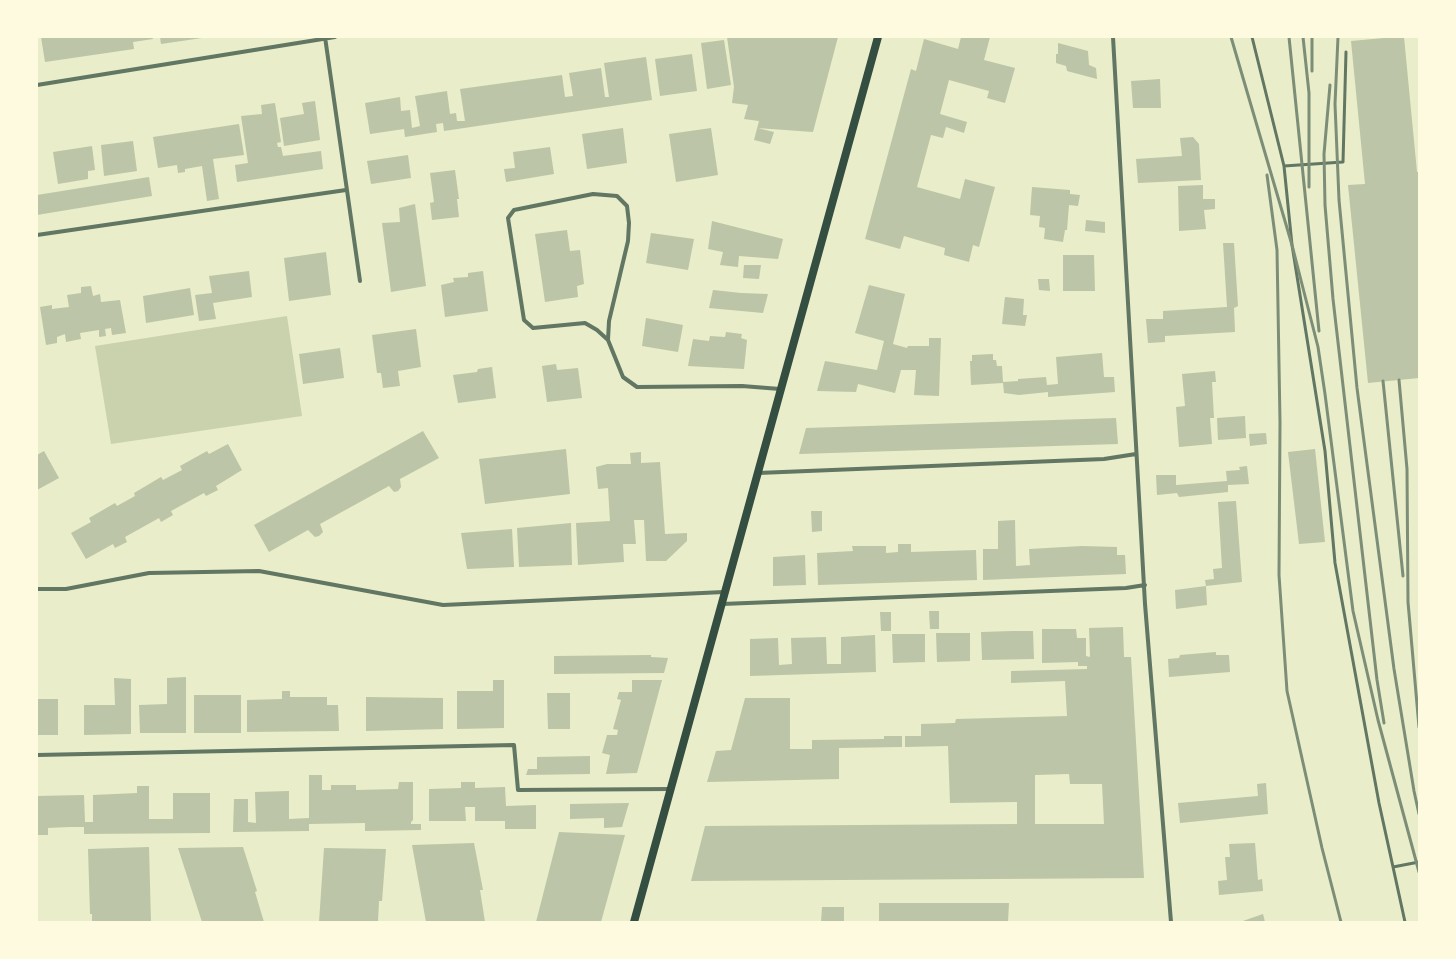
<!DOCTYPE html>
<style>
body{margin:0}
#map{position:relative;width:1456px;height:959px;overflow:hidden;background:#e9edc9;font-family:Helvetica,sans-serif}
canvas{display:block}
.frame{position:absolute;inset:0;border:38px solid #fefae0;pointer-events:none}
</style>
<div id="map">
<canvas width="1456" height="959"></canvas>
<div class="frame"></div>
</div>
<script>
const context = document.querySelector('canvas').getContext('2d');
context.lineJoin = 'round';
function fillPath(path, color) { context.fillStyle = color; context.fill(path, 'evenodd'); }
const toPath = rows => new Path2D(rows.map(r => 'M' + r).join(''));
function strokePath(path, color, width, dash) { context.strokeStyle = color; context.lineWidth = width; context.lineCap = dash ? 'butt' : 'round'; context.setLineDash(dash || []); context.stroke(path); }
const green = toPath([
 [287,316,302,416,111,444,95,346]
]);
const building = toPath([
 [41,37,152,37,153,39,133,42,134,49,45,62],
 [160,37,201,37,202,38,161,44],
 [727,37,838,37,813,132,757,128,774,132,770,144,754,140,759,121,744,119,748,105,732,103,734,87],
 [961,37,990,37,984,60,1015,68,1005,103,987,98,989,91,949,80,940,114,967,122,964,133,946,127,943,138,931,135,917,187,960,199,965,179,995,187,979,247,973,245,969,262,944,255,945,248,904,236,900,249,865,239,911,69,916,71,924,39,958,49],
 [1395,37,1404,37,1417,172,1419,172,1419,378,1368,383,1348,185,1365,184,1351,41],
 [724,40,731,85,707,89,701,43],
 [1058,43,1088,51,1089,65,1096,68,1097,79,1067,71,1066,66,1056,63,1056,54,1058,54],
 [692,54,697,91,660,96,655,59],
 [646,57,652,100,444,131,443,123,436,124,437,132,405,137,404,129,370,134,365,103,400,97,401,111,410,110,412,128,420,126,415,96,447,91,450,114,456,113,457,121,465,121,460,89,562,75,565,97,573,96,569,73,601,68,605,97,609,97,604,63],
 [1160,79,1161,108,1133,108,1131,81],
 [315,101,320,140,284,146,280,118,304,114,302,103],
 [275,103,281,142,277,143,278,147,281,147,283,156,321,151,323,169,237,182,235,165,248,163,241,116,262,114,261,105],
 [239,124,244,155,213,159,219,199,207,201,202,166,185,169,185,172,178,173,177,165,158,168,153,137],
 [623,128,627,163,587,169,582,134],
 [711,128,718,175,676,182,669,134],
 [1193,137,1199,144,1201,180,1138,183,1136,159,1182,156,1180,138],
 [133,141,137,171,104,176,101,145],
 [92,146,95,170,88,171,88,179,58,184,53,152],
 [550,147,554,174,506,182,504,169,515,168,513,152],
 [408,155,411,178,371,184,367,161],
 [455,170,459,199,457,199,459,217,432,220,430,203,434,202,430,173],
 [149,177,152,196,37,215,37,195],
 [1203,185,1203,199,1215,199,1215,209,1204,210,1206,229,1179,231,1178,186],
 [1032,187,1070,190,1070,194,1080,195,1078,206,1069,205,1067,230,1065,230,1063,242,1044,239,1045,228,1039,227,1040,216,1030,215],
 [415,204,426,286,391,292,382,223,400,222,399,208],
 [1086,220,1105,222,1105,233,1085,231],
 [712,221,783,239,778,259,739,256,738,267,720,265,723,252,708,249],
 [567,230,570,251,580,250,584,284,577,286,578,297,545,302,535,234],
 [651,233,694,239,688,270,646,263],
 [1223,243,1234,243,1238,306,1234,308,1235,332,1165,336,1165,342,1148,343,1146,319,1163,319,1163,311,1227,307],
 [326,252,331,295,289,301,284,258],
 [1063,255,1094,255,1095,291,1063,291],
 [744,265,761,265,759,279,743,278],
 [249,271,252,297,213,303,216,319,199,321,195,295,212,293,209,276],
 [483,271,488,311,445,317,441,285,454,282,453,278,468,277,468,273],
 [1038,279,1049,279,1050,291,1039,290],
 [869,285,905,294,893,344,907,348,908,346,929,346,929,338,941,338,939,396,914,395,916,370,901,370,895,393,858,384,856,392,817,391,825,361,877,370,884,341,855,333],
 [91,286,93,296,100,294,101,302,120,300,126,333,112,335,111,328,105,329,106,336,99,337,99,330,80,333,81,339,66,342,65,334,57,337,57,343,46,345,40,307,52,305,52,309,69,307,67,295,81,293,81,287],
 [190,288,194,315,146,323,143,296],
 [713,290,741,293,768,294,763,313,709,308],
 [1005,297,1024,299,1023,315,1027,315,1025,326,1002,324],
 [646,318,683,325,678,352,642,346],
 [416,329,421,367,398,371,400,386,383,388,381,373,377,373,372,335],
 [726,332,742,334,741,338,747,340,744,369,688,366,693,339,709,341,710,336,725,337],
 [340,348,344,378,303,384,299,354],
 [1102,353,1104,377,1114,377,1115,392,1048,397,1048,392,1019,395,1004,393,1003,383,971,385,970,361,972,361,972,355,993,354,993,360,996,360,997,366,1002,366,1003,382,1018,381,1018,379,1046,377,1047,385,1058,384,1056,357],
 [556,364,557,370,578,368,582,398,547,402,542,366],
 [492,367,496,398,458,403,453,375,477,372,478,369],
 [1215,371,1216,382,1212,382,1214,418,1210,418,1212,444,1179,447,1176,407,1185,406,1182,374],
 [1245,416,1246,438,1218,440,1217,418],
 [1116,418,1118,444,799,454,806,428],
 [423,431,439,458,400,479,401,487,398,491,394,492,389,486,320,524,323,532,319,536,315,537,308,530,269,552,254,525],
 [1266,433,1267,444,1250,446,1249,434],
 [228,444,242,470,216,486,218,490,206,496,204,493,171,511,173,515,161,522,159,518,125,537,127,542,115,548,113,544,86,559,71,533,91,522,89,518,115,503,117,506,135,496,134,493,161,477,163,480,182,470,180,466,207,451,209,454],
 [566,449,570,494,485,504,479,459],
 [1315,449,1325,542,1299,544,1288,452],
 [44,451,59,478,37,490,37,455],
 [641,452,641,463,660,462,665,534,687,533,687,541,666,561,646,561,644,520,634,520,636,544,623,544,624,562,578,565,576,523,610,521,608,488,598,489,596,467,607,464,631,464,630,453],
 [1247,466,1249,484,1228,485,1228,492,1179,497,1177,493,1157,495,1156,475,1176,475,1176,485,1227,481,1226,471,1240,470,1239,467],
 [1236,501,1242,582,1206,586,1207,605,1176,609,1175,590,1206,586,1205,580,1214,579,1213,569,1222,568,1218,502],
 [811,511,822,511,822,531,812,532],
 [1015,520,1016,566,1030,565,1029,549,1082,546,1117,547,1117,555,1125,555,1126,574,983,580,983,549,998,549,998,521],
 [571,523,572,565,519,567,517,528],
 [512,529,514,567,467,569,461,533],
 [898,544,911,544,911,552,976,550,977,580,818,585,817,553,853,551,852,546,886,546,886,553,898,552],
 [805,555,806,585,773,586,773,557],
 [929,611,939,611,939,629,930,629],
 [880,612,891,612,891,631,881,631],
 [1123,627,1124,657,1131,657,1144,878,691,881,705,826,1017,824,1017,802,950,803,948,746,905,747,905,736,921,736,921,724,955,723,956,719,1067,716,1065,681,1011,683,1011,671,1087,669,1087,666,1078,666,1078,662,1042,663,1042,629,1076,629,1077,638,1086,638,1086,656,1090,657,1089,628],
 [1069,774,1070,784,1102,784,1104,824,1035,824,1035,775],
 [1013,631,1033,631,1034,659,982,660,981,632],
 [936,633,970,633,970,661,937,662],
 [892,634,925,634,925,662,893,663],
 [875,635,876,672,750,676,750,639,778,638,779,665,792,664,791,638,826,637,827,664,841,664,841,637],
 [1216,652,1216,655,1229,655,1230,672,1169,677,1168,659,1179,658,1180,655],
 [651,655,651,657,668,658,664,673,554,674,554,656],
 [186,677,186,733,140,733,139,705,167,704,167,678],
 [114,678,131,679,131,734,84,735,84,705,115,705],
 [493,680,504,680,504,728,457,729,457,691,493,691],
 [632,680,662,680,637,773,606,774,610,755,602,753,607,735,617,735,618,730,613,729,621,700,617,699,619,692,632,692],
 [282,691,290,691,290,697,327,697,327,705,338,705,339,731,247,732,247,700,282,699],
 [547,693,570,693,570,729,548,729],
 [194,695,241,695,241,733,194,733],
 [366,697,443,698,443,729,366,731],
 [745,698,790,698,790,749,812,749,812,740,884,739,884,736,902,736,902,747,839,748,839,779,707,782,716,751,731,750],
 [37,699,58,699,58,735,37,735],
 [590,756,590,774,526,775,528,769,537,769,537,757],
 [309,775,322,775,322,790,331,790,331,785,356,785,356,790,398,789,399,782,413,782,413,820,411,822,411,824,421,824,421,830,365,831,365,823,309,824,309,831,233,832,234,799,248,799,248,822,256,823,255,792,289,791,289,819,309,818],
 [461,782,475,782,475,788,505,787,506,806,536,805,536,829,505,829,505,821,475,821,475,807,465,807,466,821,429,821,429,789,461,788],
 [1266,783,1268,814,1180,823,1178,803,1258,796,1257,784],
 [137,786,149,786,149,819,173,819,173,793,210,793,210,833,84,834,84,827,69,827,48,828,48,835,37,835,37,796,84,795,85,822,93,822,93,795,137,793],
 [629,803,622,827,604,828,604,818,570,819,570,804],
 [559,832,625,835,601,922,536,922],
 [474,843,483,890,480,890,485,922,426,922,412,845],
 [1255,843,1258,880,1262,879,1263,891,1219,895,1218,881,1227,880,1225,857,1230,857,1229,844],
 [149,847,151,922,92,922,92,914,90,914,88,849],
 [243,847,257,891,255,892,264,922,202,922,178,848],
 [324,848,386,849,382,901,379,901,378,922,319,922],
 [879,903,1009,903,1008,922,879,922],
 [822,907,844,907,844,922,821,922],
 [1263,914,1265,922,1240,922]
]);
const service = toPath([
 [1252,37,1284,166,1292,245,1325,451,1335,563,1379,803,1393,867,1419,862],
 [1284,166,1343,162,1346,52],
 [1393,867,1405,922]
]);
const minor = toPath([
 [325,37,360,281],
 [1113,37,1145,604,1171,922],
 [37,85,335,37],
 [37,235,346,190],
 [608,340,597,330,585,323,533,328,524,320,508,218,514,210,593,194,617,196,627,206,629,223,628,241,609,321,608,340,623,377,637,387,742,386,780,389],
 [758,473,1104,459,1136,454],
 [37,589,66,589,149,573,259,571,443,605,724,592],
 [722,604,1126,588,1145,585],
 [37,755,514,745,518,790,671,789]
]);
const secondary = toPath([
 [634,922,878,37]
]);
const rail = toPath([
 [1231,37,1292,245,1318,347,1325,394,1353,611,1378,720,1419,872],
 [1289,37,1319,331],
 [1303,37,1309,93,1309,187],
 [1338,37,1335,104,1339,200,1357,388,1394,669,1414,791,1419,814],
 [1312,71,1312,37],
 [1330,85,1324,154,1325,205,1333,299,1377,680,1384,723],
 [1267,175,1277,250,1280,422,1279,575,1287,691,1322,848,1341,922],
 [1399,380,1407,469,1408,602,1419,727],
 [1383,381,1403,576]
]);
fillPath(green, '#cad2ad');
fillPath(building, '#bcc5a7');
strokePath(service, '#617663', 3);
strokePath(minor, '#617663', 4);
strokePath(secondary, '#344e41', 8);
strokePath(rail, '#7c8e77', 3);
</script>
